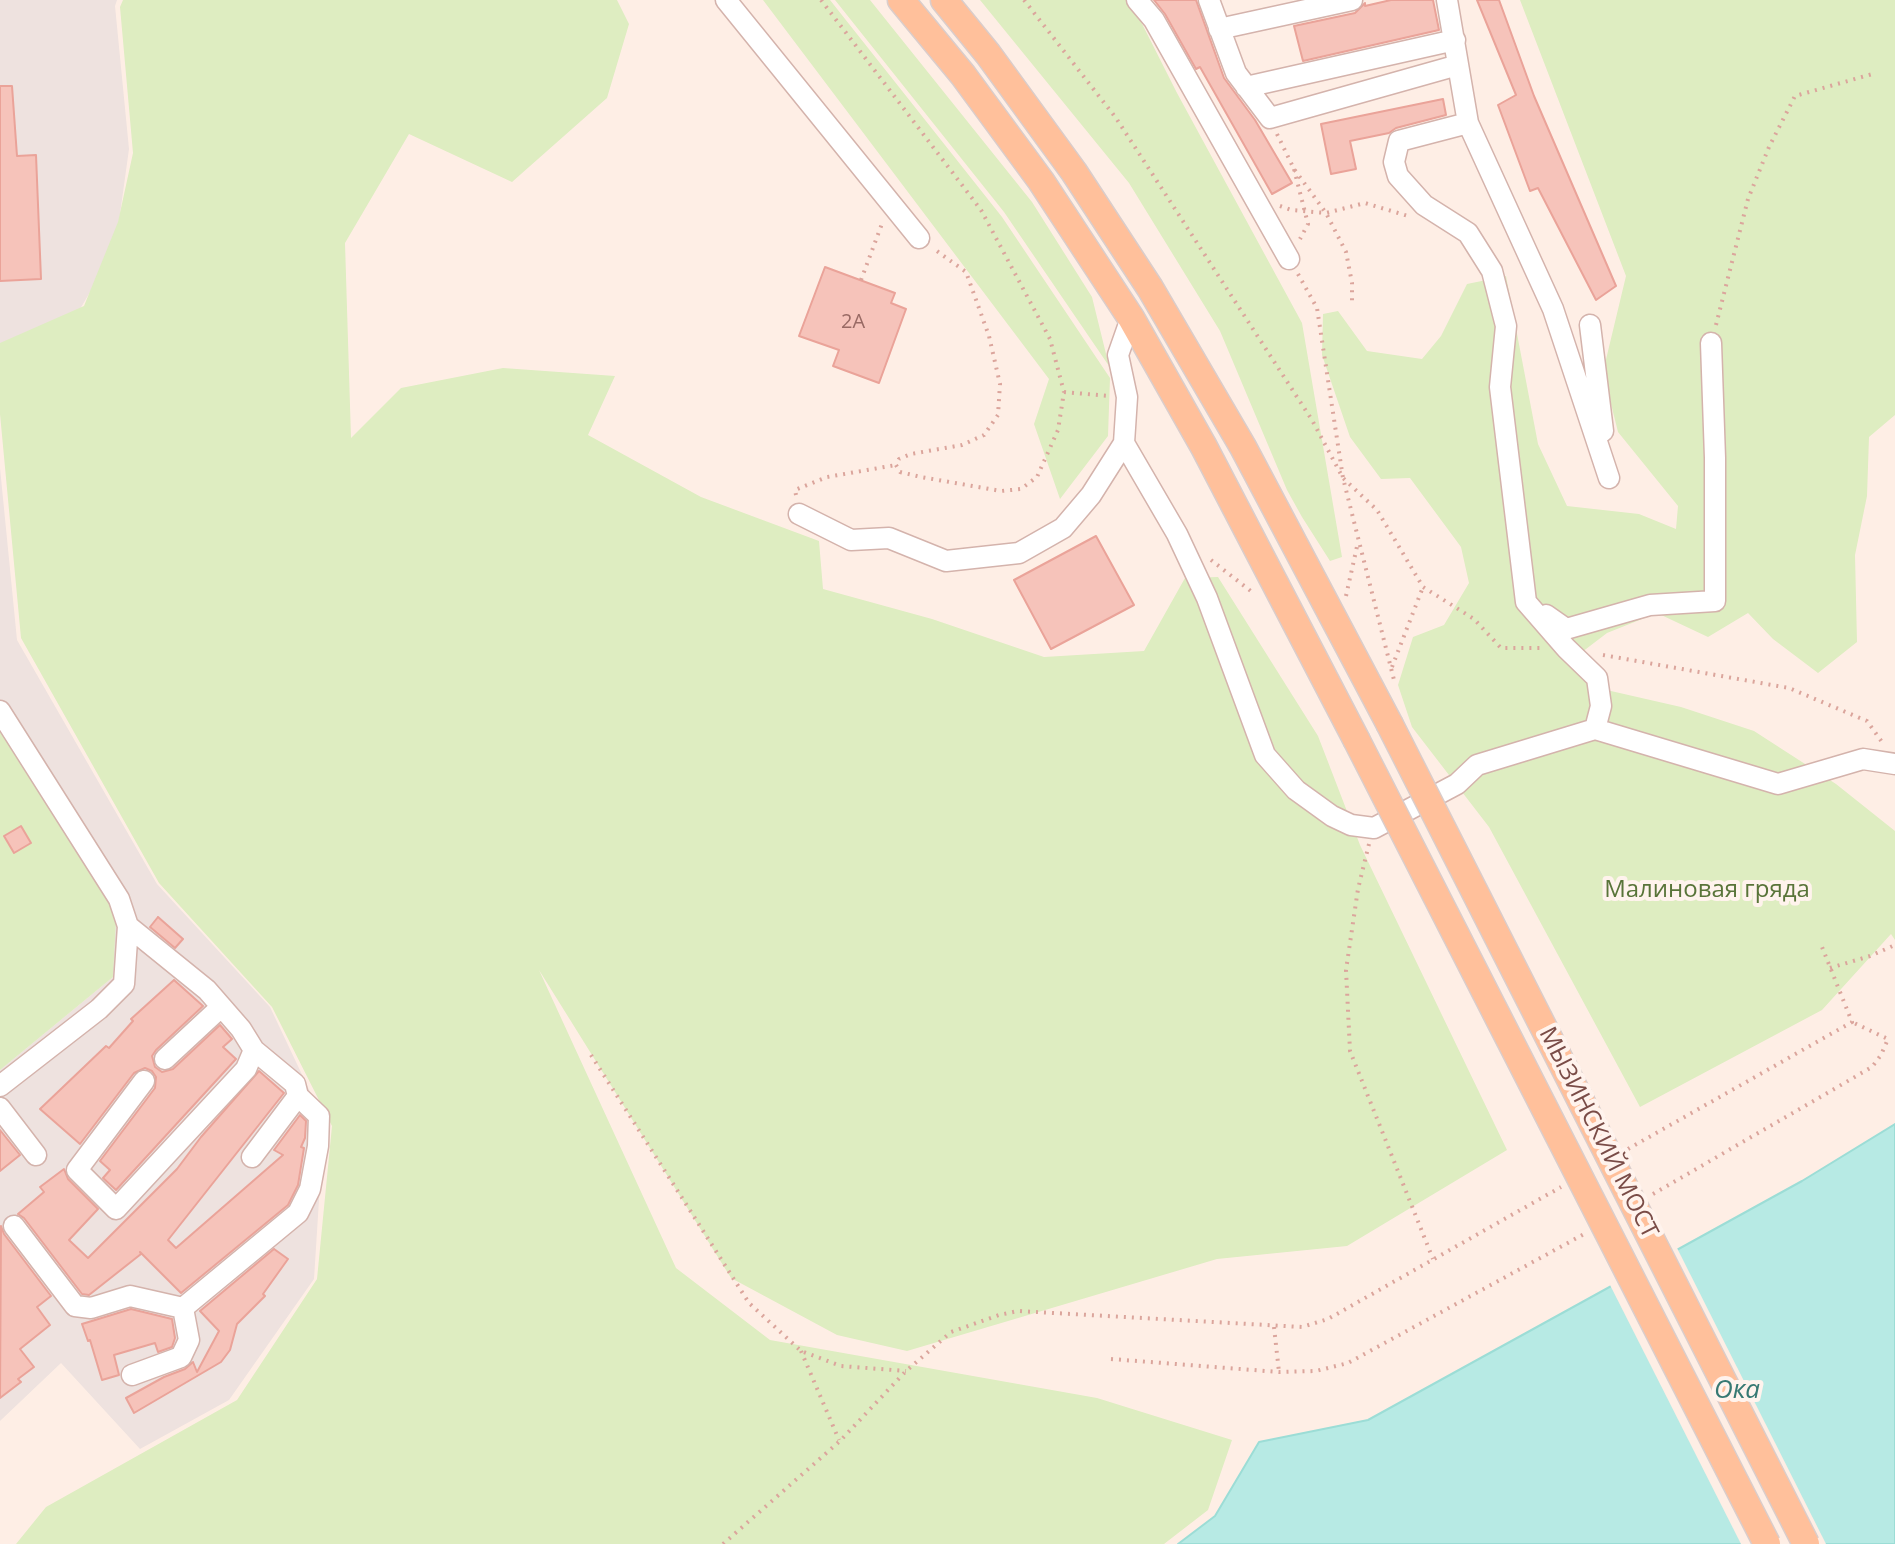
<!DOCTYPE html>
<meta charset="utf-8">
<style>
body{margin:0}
canvas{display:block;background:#feeee5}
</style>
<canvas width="1895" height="1544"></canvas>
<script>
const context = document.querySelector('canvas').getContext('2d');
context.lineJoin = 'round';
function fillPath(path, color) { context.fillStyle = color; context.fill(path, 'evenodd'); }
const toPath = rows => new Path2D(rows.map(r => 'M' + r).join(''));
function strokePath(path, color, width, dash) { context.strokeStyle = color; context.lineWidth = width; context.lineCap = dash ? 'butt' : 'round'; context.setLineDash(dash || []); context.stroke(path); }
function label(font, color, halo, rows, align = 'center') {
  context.font = font + ' "Open Sans",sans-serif'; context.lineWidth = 8; context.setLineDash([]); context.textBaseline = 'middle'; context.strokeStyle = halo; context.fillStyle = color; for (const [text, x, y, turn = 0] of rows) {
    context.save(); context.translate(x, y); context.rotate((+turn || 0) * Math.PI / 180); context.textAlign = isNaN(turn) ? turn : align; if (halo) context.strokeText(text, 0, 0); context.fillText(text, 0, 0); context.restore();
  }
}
const industrial = toPath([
 [0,0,117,0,115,6,129,149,115,250,80,309,0,348],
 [0,468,17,640,157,884,270,1007,324,1121,314,1279,229,1400,140,1449,61,1363,0,1421,0,1070,113,977,0,723]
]);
const green = toPath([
 [123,0,617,0,629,24,607,98,512,182,409,134,345,243,351,438,401,388,503,368,615,376,588,435,701,497,819,541,823,589,932,619,1044,657,1144,651,1185,578,1218,577,1318,736,1360,845,1507,1150,1347,1246,1217,1259,907,1351,837,1335,731,1278,539,970,676,1268,770,1340,1097,1398,1232,1440,1208,1510,1164,1544,16,1544,46,1507,237,1400,317,1279,332,1126,272,1007,159,883,21,638,0,414,0,343,84,306,118,222,133,153,120,7],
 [763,0,830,0,1002,217,1110,378,1108,436,1060,499,1034,424,1049,379],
 [835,0,870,0,1032,202,1092,297,1109,366,1004,212],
 [980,0,1130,0,1177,93,1302,323,1342,557,1330,561,1302,517,1287,490,1220,331,1129,183],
 [1520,0,1895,0,1895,415,1869,437,1867,496,1855,555,1857,642,1818,673,1773,639,1748,613,1708,637,1657,613,1607,633,1569,662,1589,686,1681,707,1754,731,1836,784,1895,831,1895,940,1891,934,1822,1010,1640,1107,1489,827,1412,727,1398,685,1413,637,1444,625,1469,583,1461,547,1410,478,1381,479,1350,437,1322,355,1323,314,1338,311,1367,351,1422,359,1441,336,1467,284,1506,276,1538,444,1567,506,1639,514,1676,529,1678,506,1618,432,1603,372,1626,276],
 [0,723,117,900,113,977,0,1070]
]);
const water = toPath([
 [1895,1124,1895,1544,1178,1544,1215,1516,1259,1442,1368,1420,1802,1181,1895,1124]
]);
const pier = toPath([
 [1676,1246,1826,1544,1741,1544,1609,1283]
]);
const building = toPath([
 [1154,0,1196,0,1224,78,1255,120,1292,183,1272,194,1200,67,1196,69,1165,14,1154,0],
 [1391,0,1433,0,1439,30,1303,61,1294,26,1355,13,1365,3,1365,6,1391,0],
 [1477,0,1499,0,1534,96,1616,286,1596,300,1538,188,1530,191,1498,105,1516,95,1477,0],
 [0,86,12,86,17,156,36,155,41,279,0,281,0,86],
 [1443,99,1446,115,1396,128,1389,133,1350,141,1356,169,1331,174,1321,124,1443,99],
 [825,267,895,293,891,303,906,309,879,383,833,366,839,350,799,336,825,267],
 [1096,536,1134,605,1051,649,1014,580,1096,536],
 [21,826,31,843,14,853,4,836,21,826],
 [158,917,183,939,175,948,150,927,158,917],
 [174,980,203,1006,156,1050,152,1056,155,1067,162,1072,173,1069,220,1025,232,1039,223,1047,236,1059,116,1190,103,1178,110,1170,100,1161,155,1088,156,1077,152,1071,145,1068,134,1073,80,1144,40,1109,106,1046,109,1048,133,1021,131,1019,174,980],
 [259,1071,284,1093,168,1240,176,1248,283,1155,274,1150,300,1115,306,1121,305,1138,301,1147,304,1148,298,1185,288,1205,181,1293,140,1252,141,1254,89,1295,82,1294,24,1218,18,1214,44,1192,40,1187,64,1169,68,1179,98,1209,69,1240,88,1258,177,1169,201,1137,259,1071],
 [0,1130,20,1155,0,1171,0,1130],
 [1,1226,4,1234,51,1296,37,1307,50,1325,20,1349,34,1367,18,1379,21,1382,0,1398,1,1226],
 [274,1249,288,1259,263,1294,265,1296,237,1324,230,1350,221,1362,134,1413,126,1398,164,1377,185,1369,193,1362,197,1372,219,1331,200,1311,274,1249],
 [131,1309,172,1319,175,1338,172,1347,158,1352,155,1343,114,1355,119,1375,102,1380,90,1340,88,1341,82,1324,131,1309]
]);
const path = toPath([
 [821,0,981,210,1050,339,1064,392,1058,430,1037,477,1021,489,1001,491,921,477,900,472,896,465,899,459,911,454,962,445,984,435,998,415,1000,384,989,336,966,272,934,249],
 [1024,0,1116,118,1312,420,1343,478,1377,510,1423,587,1474,619,1501,648,1543,648],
 [1277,134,1294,169,1326,213,1346,252,1352,283,1352,304],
 [1294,169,1308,224,1300,239],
 [1280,206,1291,210,1326,213,1365,203,1408,216],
 [1298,274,1317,308,1343,478,1395,684],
 [861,280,883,221],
 [1716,325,1748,199,1769,147,1795,96,1876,73],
 [1064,392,1109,396],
 [796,495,795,490,827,477,896,465],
 [1211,560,1252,592,1255,591],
 [1346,596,1358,542],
 [1603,655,1789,688,1867,721,1882,742],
 [1392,667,1423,587],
 [1369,844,1358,889,1346,970,1350,1051,1433,1259],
 [1830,968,1870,956,1895,945],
 [591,1055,749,1303,801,1351,841,1366,906,1371],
 [1628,1149,1852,1022,1822,947],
 [1653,1194,1872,1067,1881,1055,1888,1039,1852,1022],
 [1274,1327,1279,1372],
 [801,1351,839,1440],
 [1111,1359,1279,1372,1316,1371,1348,1363,1586,1233],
 [723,1544,840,1441,906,1371,951,1332,999,1315,1018,1311,1302,1327,1328,1319,1561,1187]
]);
const minor = toPath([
 [726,0,919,238],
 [1137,0,1154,20,1289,259],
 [1209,0,1236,73,1270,118,1458,65],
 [1447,0,1468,123,1553,309,1609,478],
 [1219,29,1352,0],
 [1246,87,1455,40],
 [1468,123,1399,141,1394,162,1398,176,1424,205,1468,233,1492,271,1506,326,1500,387,1526,602,1566,648,1597,678,1601,706,1595,729],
 [1590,325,1603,431],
 [1124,443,1177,534,1207,598,1265,755,1296,790,1332,816,1351,825,1374,828,1457,784,1477,765,1595,729,1778,784,1863,759,1895,764],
 [799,514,851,540,889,538,946,561,1019,553,1063,528,1091,495,1124,443,1127,397,1118,355,1131,318],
 [1546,615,1566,629,1650,605,1715,601,1715,458,1711,343],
 [0,711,119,899,128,926,124,984,99,1009,0,1086],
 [128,926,207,990,241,1029,254,1050,246,1069,116,1209,77,1170,144,1081],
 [165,1059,221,1007],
 [0,1108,36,1155],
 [252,1157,298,1096,295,1084,254,1050],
 [14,1226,75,1306,91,1308,130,1296,183,1308],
 [132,1375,181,1357,189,1340,183,1308,298,1213,310,1189,318,1146,319,1116,298,1096]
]);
const major = toPath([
 [901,0,963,75,1041,181,1131,318,1204,447,1356,739],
 [944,0,988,54,1074,172,1150,288,1243,447,1389,723]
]);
const majorBridge = toPath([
 [1389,723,1806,1544],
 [1356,739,1767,1544]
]);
const numberNames = [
 ["2А",853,322]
];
const parkNames = [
 ["Малиновая гряда",1707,890]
];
const streetNames = [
 ["МЫЗИНСКИЙ МОСТ",1598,1133,63]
];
const waterNames = [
 ["Ока",1737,1391]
];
fillPath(industrial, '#eee2df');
fillPath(green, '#deedc1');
fillPath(water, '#b7eae4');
strokePath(water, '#9cddd6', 2);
fillPath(pier, '#feeee5');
fillPath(building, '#f6c3ba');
strokePath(building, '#eaa399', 2);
strokePath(minor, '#d4b3ac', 23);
strokePath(major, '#dacdcb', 29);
strokePath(path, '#dba59c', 4, [2, 6]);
strokePath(minor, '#fff', 20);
strokePath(major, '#ffc09b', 26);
strokePath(majorBridge, '#dacdcb', 29, []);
strokePath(majorBridge, '#ffc09b', 26);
label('20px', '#996a64', null, numberNames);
label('24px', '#597439', '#fff3ed', parkNames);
label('24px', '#7a4c47', '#fff3ed', streetNames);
label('italic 26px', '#377973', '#fff3ed', waterNames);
</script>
